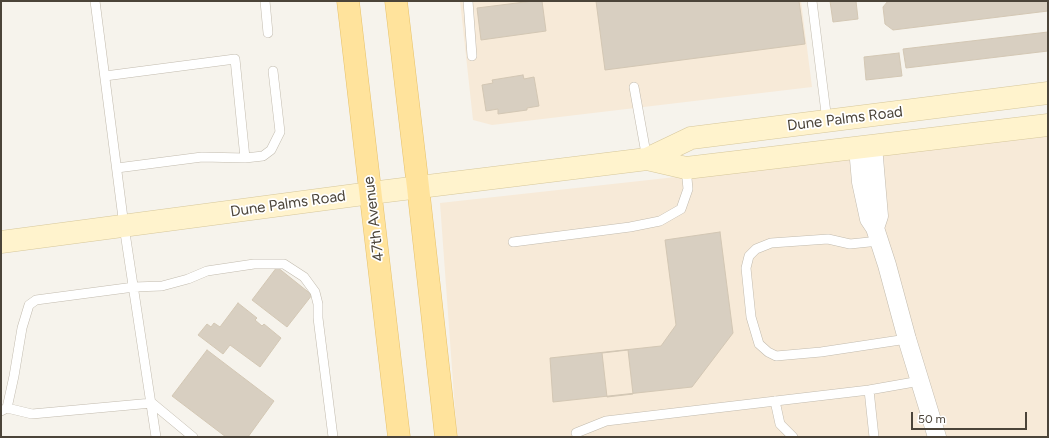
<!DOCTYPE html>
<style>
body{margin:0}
#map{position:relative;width:1049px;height:438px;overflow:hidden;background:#f6f3ec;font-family:Figtree,sans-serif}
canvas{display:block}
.frame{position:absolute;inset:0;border:2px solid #4b4439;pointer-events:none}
.scale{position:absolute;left:911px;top:412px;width:116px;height:18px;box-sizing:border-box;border:2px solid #4b4439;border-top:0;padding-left:5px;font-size:12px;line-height:14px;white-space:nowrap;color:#4b4439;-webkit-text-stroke:3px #fff;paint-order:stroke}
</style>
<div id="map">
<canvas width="1049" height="438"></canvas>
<div class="frame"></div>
<div class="scale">50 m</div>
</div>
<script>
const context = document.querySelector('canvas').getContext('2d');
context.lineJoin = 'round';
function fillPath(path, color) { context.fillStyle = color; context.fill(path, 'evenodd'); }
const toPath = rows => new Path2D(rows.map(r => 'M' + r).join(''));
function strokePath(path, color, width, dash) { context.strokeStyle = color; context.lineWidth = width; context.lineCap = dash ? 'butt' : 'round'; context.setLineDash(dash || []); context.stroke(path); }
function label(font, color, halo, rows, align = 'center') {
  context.font = font + ' Figtree,sans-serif'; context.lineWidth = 3.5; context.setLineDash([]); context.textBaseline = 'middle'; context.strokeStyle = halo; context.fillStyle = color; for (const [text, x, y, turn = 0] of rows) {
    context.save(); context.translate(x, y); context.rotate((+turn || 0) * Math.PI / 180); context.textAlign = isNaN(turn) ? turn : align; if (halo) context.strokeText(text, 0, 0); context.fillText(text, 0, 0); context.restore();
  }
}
const commercial = toPath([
 [460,1,801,1,812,87,492,125,473,120],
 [1048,136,1048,437,457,437,440,203]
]);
const building = toPath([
 [533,1,542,1,546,31,481,40,477,8,533,1],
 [596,1,799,1,805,44,605,70,596,1],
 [830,1,856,1,858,19,833,22,830,1],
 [888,1,1048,1,1048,11,893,30,885,24,883,7,888,1],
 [1048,32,1048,51,906,68,903,49,1048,32],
 [899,53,902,76,866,80,864,57,899,53],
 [523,75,524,79,534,77,539,106,527,108,527,110,498,114,498,109,486,111,482,85,493,83,492,80,523,75],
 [720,232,733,333,692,387,553,402,550,358,661,346,676,325,665,240,720,232],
 [277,267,312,295,287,327,252,300,277,267],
 [238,303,257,318,255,320,262,326,264,324,281,338,260,367,230,345,223,354,198,335,207,324,211,327,214,323,220,327,238,303],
 [207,350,274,401,248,437,226,437,172,396,207,350],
 [628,350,633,394,607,397,602,353,628,350]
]);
const lane = toPath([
 [95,1,124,226,156,437],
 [265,1,268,33],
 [468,1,472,56],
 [812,1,827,121],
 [105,76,235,59,245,158],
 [634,87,647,159],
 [117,168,202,157,245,158,263,156,271,150,280,132,273,71],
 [879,241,850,244,828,239,771,243,756,249,749,256,746,268,751,317,759,344,768,352,776,356,821,352,907,339],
 [513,242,630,227,660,221,681,209,688,189,686,168],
 [869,390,874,437],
 [775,401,780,424,793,437],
 [7,408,32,414,152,403,193,437],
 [1,411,7,408,14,376,22,328,29,305,36,300,134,287,162,286,188,279,207,271,254,264,284,264,304,277,315,292,318,304,318,318,333,437],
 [576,433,606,421,869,390,920,381]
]);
const street = toPath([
 [873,146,879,216,875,228],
 [858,148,861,182,869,219,875,228,887,265,907,339,937,437]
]);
const secondary = toPath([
 [647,159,686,168,1048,125],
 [1,242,371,193,647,159,691,138,1048,93]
]);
const primary = toPath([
 [348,1,399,437],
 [396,1,418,187,446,437]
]);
const streetNames = [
 ["Dune Palms Road",845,119,-7],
 ["Dune Palms Road",288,204,-8],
 ["47th Avenue",374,219,-97]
];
fillPath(commercial, '#f7ead8');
fillPath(building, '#d8cfc1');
strokePath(building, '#d3c7b4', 1);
strokePath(lane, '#c2bbae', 10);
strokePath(street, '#c2bbae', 19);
strokePath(secondary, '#d6c79b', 23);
strokePath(primary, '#e6c16a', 23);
strokePath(lane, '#fff', 9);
strokePath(street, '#fff', 18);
strokePath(secondary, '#fff3cd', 22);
strokePath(primary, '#ffe39c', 22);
label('15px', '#4b4439', '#fff', streetNames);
</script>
